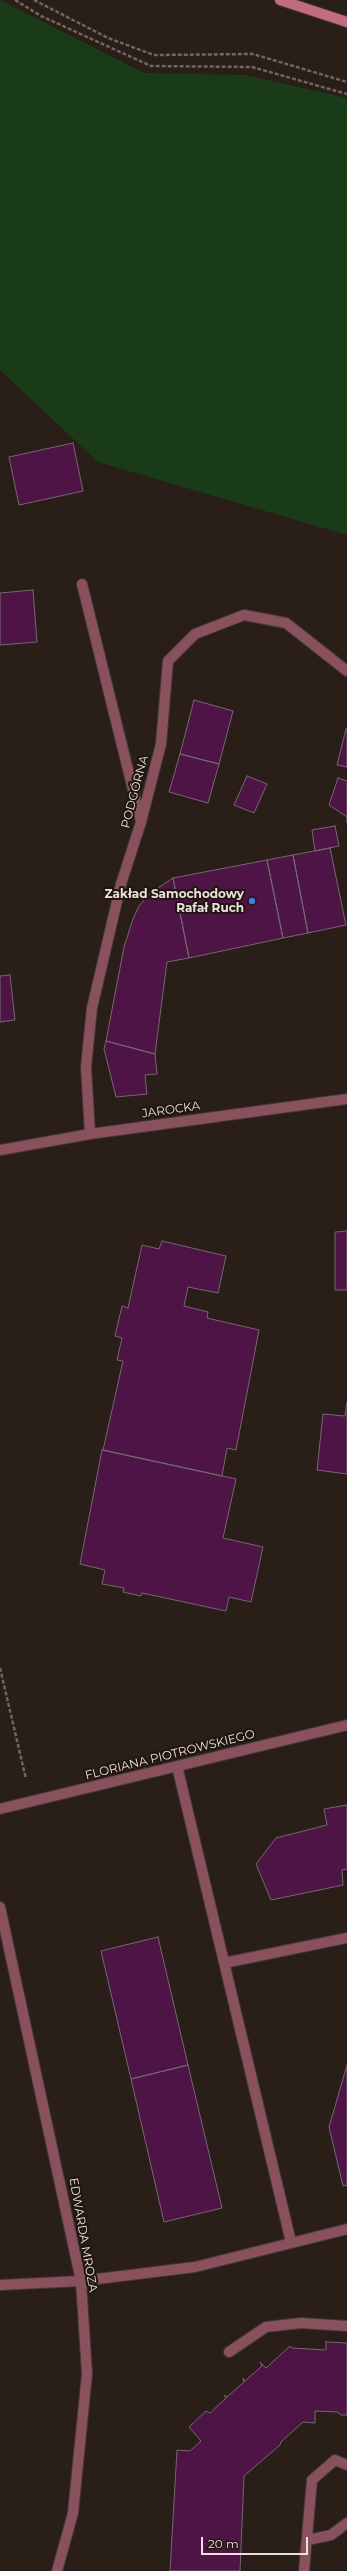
<!DOCTYPE html>
<meta charset="utf-8">
<style>
body{margin:0}
#map{position:relative;width:347px;height:2571px;overflow:hidden;background:#2a1e18;font-family:Montserrat,sans-serif}
canvas{display:block}
.scale{position:absolute;left:201px;top:2537px;width:107px;height:18px;box-sizing:border-box;border:2px solid #eae1dd;border-top:0;padding-left:5px;font-size:12px;line-height:14px;white-space:nowrap;color:#eae1dd;-webkit-text-stroke:3px #21150f;paint-order:stroke}
</style>
<div id="map">
<canvas width="347" height="2571"></canvas>
<div class="scale">20 m</div>
</div>
<script>
const context = document.querySelector('canvas').getContext('2d');
context.lineJoin = 'round';
function fillPath(path, color) { context.fillStyle = color; context.fill(path, 'evenodd'); }
const toPath = rows => new Path2D(rows.map(r => 'M' + r).join(''));
function strokePath(path, color, width, dash) { context.strokeStyle = color; context.lineWidth = width; context.lineCap = dash ? 'butt' : 'round'; context.setLineDash(dash || []); context.stroke(path); }
function label(font, color, halo, rows, align = 'center') {
  context.font = font + ' Montserrat,sans-serif'; context.lineWidth = 4; context.setLineDash([]); context.textBaseline = 'middle'; context.strokeStyle = halo; context.fillStyle = color; for (const [text, x, y, turn = 0] of rows) {
    context.save(); context.translate(x, y); context.rotate((+turn || 0) * Math.PI / 180); context.textAlign = isNaN(turn) ? turn : align; if (halo) context.strokeText(text, 0, 0); context.fillText(text, 0, 0); context.restore();
  }
}
const green = toPath([
 [0,0,144,73,245,75,347,98,347,535,98,462,0,370]
]);
const building = toPath([
 [73,443,83,491,19,505,9,457,73,443],
 [33,590,37,642,0,645,0,593,33,590],
 [194,700,233,711,219,764,180,754,194,700],
 [346,729,347,729,347,767,337,765,346,729],
 [180,754,219,764,208,803,169,792,180,754],
 [247,776,267,784,254,813,234,805,247,776],
 [338,778,347,781,347,823,347,817,329,805,338,778],
 [335,826,339,846,315,851,312,830,335,826],
 [330,848,346,925,308,933,293,855,330,848],
 [293,855,308,933,283,938,267,860,293,855],
 [267,860,283,938,189,958,173,878,267,860],
 [173,878,189,958,167,962,155,1054,106,1041,124,947,133,919,139,906,149,894,173,878],
 [10,975,15,1020,0,1022,0,976,10,975],
 [106,1041,155,1054,157,1074,145,1075,147,1094,116,1097,104,1049,106,1041],
 [347,1231,347,1290,335,1290,335,1232,347,1231],
 [162,1241,226,1256,218,1293,188,1287,184,1306,208,1312,207,1318,259,1330,236,1450,227,1448,222,1476,103,1450,123,1361,117,1360,122,1338,115,1336,122,1306,128,1308,142,1245,159,1249,162,1241],
 [347,1402,347,1474,317,1470,323,1414,345,1416,347,1402],
 [102,1450,236,1479,223,1538,263,1547,251,1602,229,1597,226,1611,142,1593,141,1596,123,1592,124,1588,102,1584,105,1570,80,1564,102,1450],
 [347,1805,347,1869,342,1870,343,1885,271,1900,256,1864,276,1838,327,1825,324,1809,347,1805],
 [158,1937,188,2065,131,2079,101,1951,158,1937],
 [188,2065,222,2208,164,2222,131,2079,188,2065],
 [347,2065,347,2185,343,2186,329,2127,347,2065],
 [326,2342,347,2343,347,2415,341,2415,338,2412,315,2411,315,2423,303,2422,281,2442,280,2445,244,2476,240,2571,170,2571,177,2450,190,2451,201,2441,189,2427,206,2411,210,2413,226,2398,224,2395,227,2397,244,2382,243,2378,245,2381,262,2366,260,2362,266,2368,290,2346,292,2348,326,2350,326,2342]
]);
const path = toPath([
 [15,0,41,16,151,66,252,67,347,94],
 [34,0,108,38,154,55,253,54,347,82],
 [0,1668,26,1779]
]);
const lane = toPath([
 [82,584,141,822],
 [177,1766,291,2242],
 [224,1963,347,1938],
 [0,2285,81,2281],
 [229,2352,266,2327,301,2323,347,2326],
 [308,2540,331,2535,347,2523],
 [304,2571,312,2480,335,2460,347,2465]
]);
const street = toPath([
 [90,1134,86,1067,92,1008,121,884,141,822,161,744,168,661,195,634,244,615,286,623,347,671],
 [0,1150,90,1134,347,1099],
 [0,1809,347,1725],
 [0,1907,81,2281,87,2374,73,2513,57,2571],
 [81,2281,195,2267,347,2229]
]);
const secondary = toPath([
 [280,0,347,22]
]);
const markers = [
 [252,901,4,"#3f7fe0"]
];
const streetNames = [
 ["PODGÓRNA",135,792,-75],
 ["JAROCKA",171,1110,-8],
 ["FLORIANA PIOTROWSKIEGO",170,1755,-14],
 ["EDWARDA MROZA",83,2235,80]
];
const poiNames = [
 ["Zakład Samochodowy",244,894],
 ["Rafał Ruch",244,908]
];
fillPath(green, '#1a3b18');
fillPath(building, '#4e1445');
strokePath(building, '#756872', 1);
strokePath(lane, '#453934', 12);
strokePath(street, '#453934', 12);
strokePath(secondary, '#453934', 12);
strokePath(path, '#706560', 2.5, [4, 2]);
strokePath(lane, '#88515d', 10);
strokePath(street, '#88515d', 10);
strokePath(secondary, '#c36b7f', 10);
for (const [x, y, r, color] of markers) { const dot = new Path2D(); dot.arc(x, y, r, 0, 2 * Math.PI); context.fillStyle = color; context.fill(dot); strokePath(dot, '#21150f', 1.5); }
label('12px', '#eae1dd', '#21150f', streetNames);
label('bold 12px', '#eae1dd', '#21150f', poiNames, 'right');
</script>
